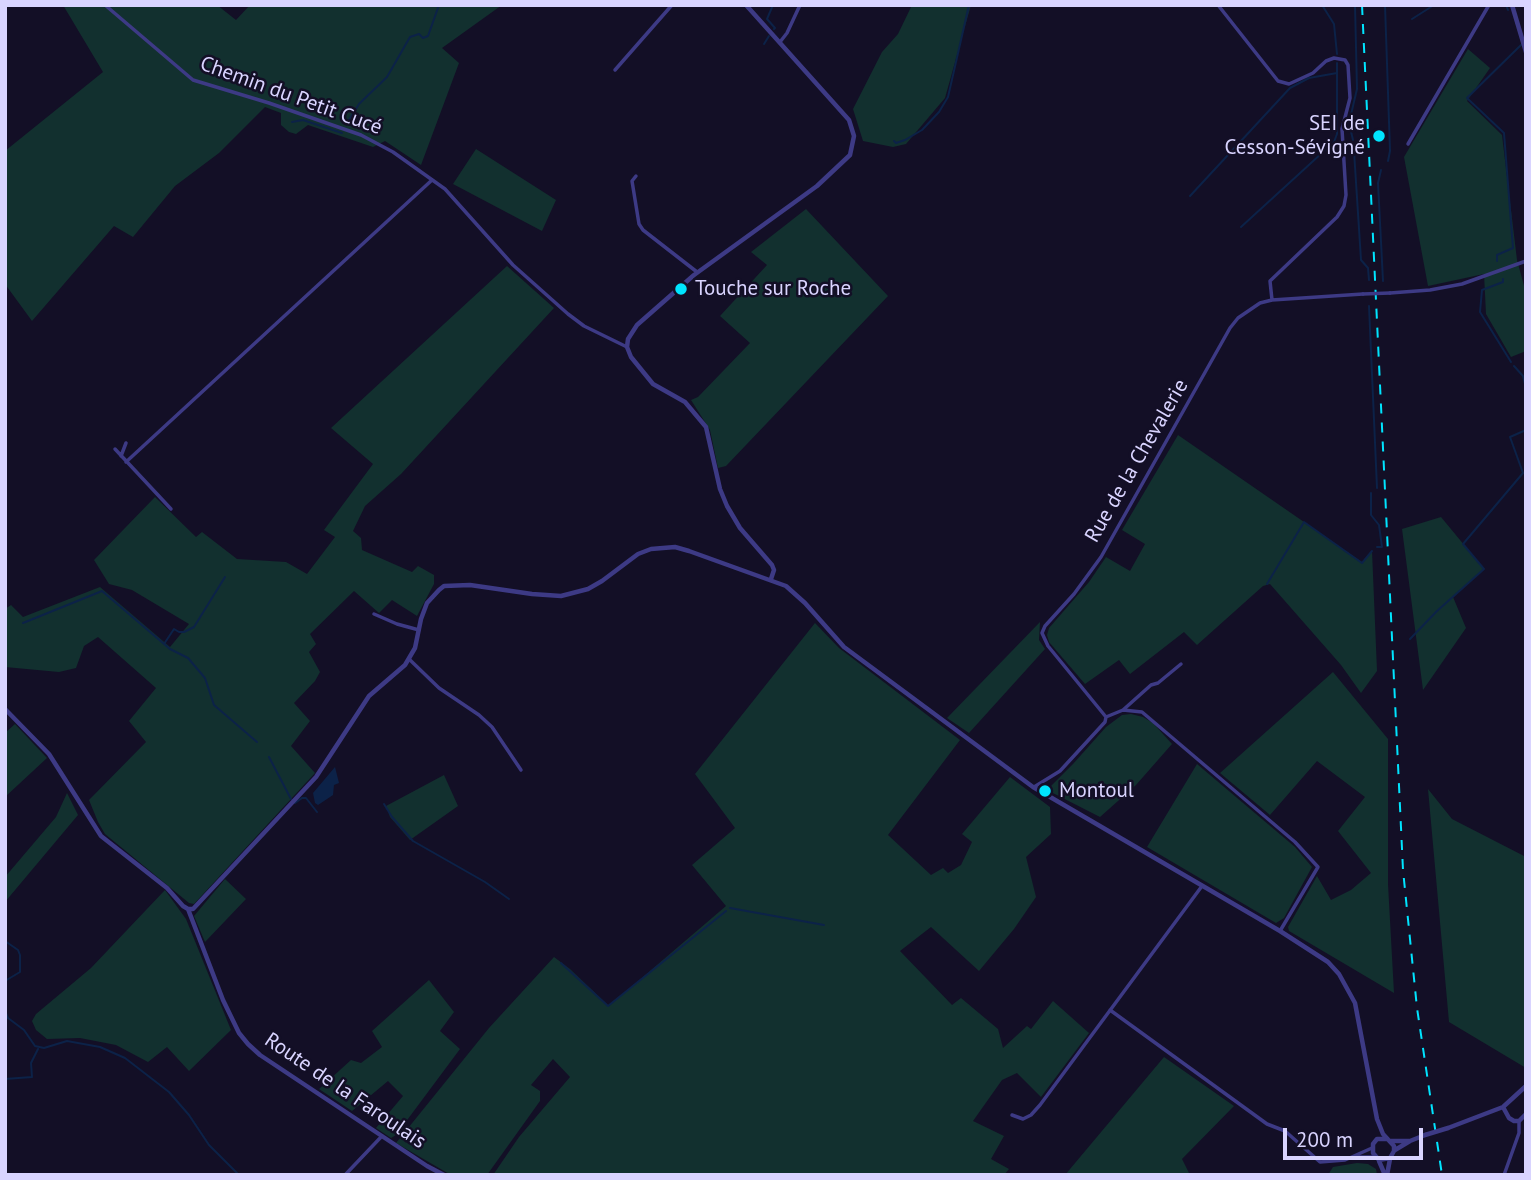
<!DOCTYPE html>
<meta charset="utf-8">
<style>
body{margin:0}
#map{position:relative;width:1531px;height:1180px;overflow:hidden;background:#130f26;font-family:"PT Sans",sans-serif}
canvas{display:block}
.frame{position:absolute;inset:0;border:7px solid #d9d4ff;pointer-events:none}
.scale{position:absolute;left:1283px;top:1128px;width:140px;height:32px;box-sizing:border-box;border:4px solid #d9d4ff;border-top:0;padding-left:9px;font-size:21px;line-height:24px;white-space:nowrap;color:#d9d4ff;-webkit-text-stroke:5px #130f26;paint-order:stroke}
</style>
<div id="map">
<canvas width="1531" height="1180"></canvas>
<div class="frame"></div>
<div class="scale">200 m</div>
</div>
<script>
const context = document.querySelector('canvas').getContext('2d');
context.lineJoin = 'round';
function fillPath(path, color) { context.fillStyle = color; context.fill(path, 'evenodd'); }
const toPath = rows => new Path2D(rows.map(r => 'M' + r).join(''));
function strokePath(path, color, width, dash) { context.strokeStyle = color; context.lineWidth = width; context.lineCap = dash ? 'butt' : 'round'; context.setLineDash(dash || []); context.stroke(path); }
function label(font, color, halo, rows, align = 'center') {
  context.font = font + ' "PT Sans",sans-serif'; context.lineWidth = 5; context.setLineDash([]); context.textBaseline = 'middle'; context.strokeStyle = halo; context.fillStyle = color; for (const [text, x, y, turn = 0] of rows) {
    context.save(); context.translate(x, y); context.rotate((+turn || 0) * Math.PI / 180); context.textAlign = isNaN(turn) ? turn : align; if (halo) context.strokeText(text, 0, 0); context.fillText(text, 0, 0); context.restore();
  }
}
const green = toPath([
 [63,5,217,5,236,20,250,5,502,5,442,48,459,63,421,165,385,141,373,147,308,125,296,134,289,132,281,125,281,113,265,107,219,153,175,186,133,237,114,226,32,321,5,284,5,151,103,72],
 [912,5,971,5,945,98,906,144,893,147,863,141,853,109,882,52,898,34],
 [1468,49,1490,68,1467,101,1502,135,1517,260,1526,293,1526,351,1511,357,1486,314,1484,274,1428,286,1404,157],
 [476,149,556,200,542,231,453,184],
 [806,209,888,296,726,466,718,468,710,430,691,400,698,397,750,343,720,316,767,265,751,252],
 [507,266,554,308,401,474,365,506,353,531,361,538,362,550,412,572,418,566,434,575,434,584,417,616,392,600,379,613,354,591,310,634,316,644,309,652,320,672,315,681,294,703,310,721,291,746,315,773,194,904,189,903,105,834,98,822,89,800,146,742,129,721,156,688,98,637,84,646,76,668,59,672,5,667,5,609,11,605,23,617,100,587,170,647,189,624,132,590,109,584,94,560,155,497,196,537,202,532,237,559,286,562,307,574,335,537,324,530,373,464,331,428],
 [1178,435,1362,562,1372,551,1377,671,1361,693,1341,665,1270,584,1263,586,1197,645,1184,632,1130,674,1119,660,1085,684,1049,642,1047,635,1049,628,1089,582,1106,557,1130,571,1145,544,1122,530],
 [1441,517,1484,569,1453,597,1466,628,1423,690,1402,529],
 [1040,622,1039,640,1045,649,969,733,947,718],
 [815,623,839,648,960,740,888,835,931,875,943,868,948,873,961,865,972,842,962,834,1010,777,1050,807,1051,834,1026,857,1036,897,1014,929,979,971,931,927,900,951,952,1005,961,998,998,1029,1003,1048,1027,1026,1031,1029,1053,1001,1089,1033,1041,1097,1017,1073,1002,1080,973,1121,1004,1136,991,1159,1009,1169,1004,1175,493,1175,519,1137,570,1077,553,1059,531,1085,540,1091,540,1101,487,1175,451,1175,396,1143,489,1028,554,957,570,969,609,1006,726,906,692,865,735,828,695,774],
 [1333,672,1388,739,1388,884,1394,993,1289,931,1288,927,1317,876,1331,900,1351,890,1371,873,1338,831,1365,797,1317,761,1270,815,1220,773],
 [1131,714,1143,717,1153,723,1172,744,1136,785,1100,817,1047,790,1073,764,1106,727,1122,715],
 [15,724,47,758,5,797,5,733],
 [1197,764,1295,847,1312,867,1284,918,1276,923,1147,847],
 [444,775,458,806,410,840,390,817,386,806],
 [1428,789,1452,819,1526,857,1526,1068,1449,1022],
 [67,793,78,815,5,902,5,877,56,817],
 [225,879,246,899,205,942,194,916],
 [165,890,186,919,231,1030,189,1071,167,1047,148,1062,116,1045,80,1038,47,1039,36,1030,32,1021,36,1014,91,968],
 [429,980,454,1012,440,1031,460,1049,396,1135,391,1138,376,1128,403,1096,388,1081,352,1111,319,1089,351,1060,361,1063,382,1047,372,1031],
 [1164,1057,1234,1106,1182,1159,1190,1175,1065,1175],
 [1357,1163,1368,1164,1376,1169,1377,1175,1328,1175,1333,1167]
]);
const water = toPath([
 [335,767,339,783,334,785,333,795,318,805,315,803,313,793]
]);
const stream = toPath([
 [773,5,767,19,775,28,774,29],
 [1322,5,1334,24,1337,54],
 [1385,5,1390,151,1388,161],
 [1506,5,1508,10],
 [1412,19,1434,5],
 [764,44,769,36],
 [292,122,303,120,342,133],
 [347,123,359,104,387,77,410,37,419,34,423,38,428,36,439,5],
 [1353,140,1349,123,1357,89,1355,5],
 [894,141,896,143,905,140,922,130,939,112,948,97,969,5],
 [1354,151,1361,260,1368,268,1369,280],
 [1381,170,1378,183,1383,281],
 [1190,196,1290,88,1309,78,1337,73],
 [1241,227,1334,142,1337,134,1337,63],
 [1497,261,1497,255,1513,248,1504,133,1467,98,1521,45],
 [1503,279,1503,282,1482,290,1480,312,1511,362],
 [1369,306,1377,488],
 [1514,366,1523,376,1526,388],
 [1371,493,1371,515,1379,525,1382,547,1377,547],
 [1267,584,1304,522,1362,563,1372,551],
 [23,623,102,591,170,649,188,658,205,678,214,705,257,742],
 [1410,639,1437,611,1484,569,1463,544,1523,473,1510,437,1526,430],
 [164,644,174,629,179,632,184,632,194,627,225,577],
 [269,757,291,799],
 [295,803,302,798,306,798,317,812],
 [384,804,392,817,413,841,485,882,509,899],
 [730,908,824,925],
 [5,941,18,950,20,955,20,972,5,981],
 [561,963,608,1006,726,911],
 [5,1011,8,1018,24,1030,35,1046,44,1048,67,1041,100,1047,125,1058,169,1092,189,1115,209,1145,239,1175],
 [5,1079,32,1077,31,1063,38,1049]
]);
const minor = toPath([
 [105,5,193,80,269,103,361,135,393,152,445,189,513,265,568,314,584,326,627,347],
 [1218,5,1278,81,1289,84,1313,73,1326,61,1334,58,1345,60,1348,65,1350,98,1342,129,1346,195,1344,206,1337,217,1270,281,1272,300],
 [780,42,787,33,800,5],
 [615,70,672,5],
 [1408,144,1489,5],
 [636,176,632,181,639,224,643,230,697,272],
 [1390,293,1430,290,1462,284,1526,261],
 [115,449,171,509],
 [121,456,126,443],
 [126,462,432,180],
 [374,614,397,624,419,630],
 [409,659,439,688,479,715,492,727,521,770],
 [1123,710,1151,685,1158,683,1181,664],
 [1106,717,1048,646,1042,633,1045,626,1074,594,1101,557,1230,328,1238,318,1260,303,1272,300,1363,294],
 [1034,787,1060,771,1105,722,1106,717,1123,710,1142,712,1295,842,1318,867,1280,931],
 [1110,1010,1267,1124,1285,1131,1320,1162,1345,1160,1372,1148],
 [1012,1115,1023,1119,1031,1115,1040,1105,1202,886],
 [1356,1157,1376,1157],
 [345,1175,382,1136],
 [1504,1175,1519,1133,1519,1121]
]);
const tertiary = toPath([
 [746,5,849,120,854,136,850,155,817,186,694,275,637,325,628,339,627,347,631,357,653,384,685,402,706,427,720,489,727,506,740,528,772,565,774,570,771,579],
 [1512,5,1526,52],
 [5,709,49,754,101,836,167,888,183,906,188,909,193,909,316,777,369,696,405,665,415,648,421,619,427,603,439,590,444,586,470,585,532,594,561,596,588,589,602,581,638,554,651,549,675,547,689,551,786,586,805,603,844,647,1033,787,1280,931,1328,962,1339,974,1355,1003,1377,1119,1383,1134,1394,1146,1394,1151,1390,1158,1379,1160,1373,1153,1373,1144,1377,1139,1387,1139],
 [188,909,223,1000,239,1033,248,1044,260,1055,427,1166,444,1175],
 [1503,1107,1509,1118,1514,1121,1519,1121,1526,1114],
 [1448,1128,1503,1107,1526,1086],
 [1391,1141,1409,1141],
 [1395,1150,1410,1141,1425,1135],
 [1379,1161,1385,1175],
 [1387,1175,1390,1159]
]);
const rail = toPath([
 [1362,5,1403,870,1417,1008,1442,1175]
]);
const minorBridge = toPath([
 [1363,294,1390,293]
]);
const tertiaryBridge = toPath([
 [1425,1135,1448,1128]
]);
const markers = [
 [1379,136,7,"#00e5ff"],
 [681,289,7,"#00e5ff"],
 [1045,791,7,"#00e5ff"]
];
const streetNames = [
 ["Chemin du Petit Cucé",291,96,20],
 ["Rue de la Chevalerie",1137,461,-60],
 ["Route de la Faroulais",345,1091,34]
];
const poiNames = [
 ["SEI de",1365,124,"right"],
 ["Cesson-Sévigné",1365,148,"right"],
 ["Touche sur Roche",695,289],
 ["Montoul",1059,791]
];
fillPath(green, '#12302f');
fillPath(water, '#0c2248');
strokePath(stream, '#0c2248', 2);
strokePath(minor, '#3d3a85', 3.5);
strokePath(tertiary, '#3d3a85', 4.5);
strokePath(rail, '#00e5ff', 2, [10, 9]);
strokePath(minorBridge, '#3d3a85', 3.5);
strokePath(tertiaryBridge, '#3d3a85', 4.5);
for (const [x, y, r, color] of markers) { const dot = new Path2D(); dot.arc(x, y, r, 0, 2 * Math.PI); context.fillStyle = color; context.fill(dot); strokePath(dot, '#130f26', 2.5); }
label('21px', '#d9d4ff', '#130f26', streetNames);
label('21px', '#d9d4ff', '#130f26', poiNames, 'left');
</script>
